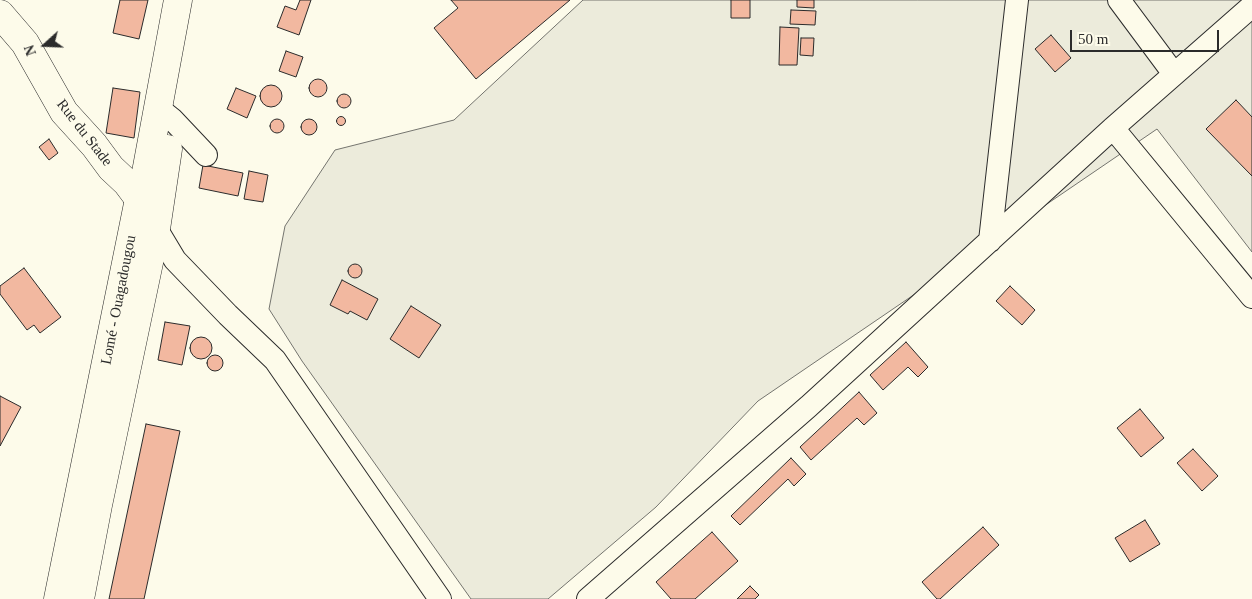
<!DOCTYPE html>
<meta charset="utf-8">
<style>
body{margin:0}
#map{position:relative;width:1252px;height:599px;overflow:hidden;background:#fdfbea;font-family:"Times New Roman",serif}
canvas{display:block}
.north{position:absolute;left:20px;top:20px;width:50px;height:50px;-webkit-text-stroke:4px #fdfbea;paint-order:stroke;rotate:250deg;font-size:14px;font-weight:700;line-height:20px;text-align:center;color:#2b2b2b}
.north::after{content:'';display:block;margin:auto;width:18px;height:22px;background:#2b2b2b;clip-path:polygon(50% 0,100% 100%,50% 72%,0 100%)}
.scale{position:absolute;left:1070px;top:30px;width:149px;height:22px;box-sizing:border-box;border:2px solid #2b2b2b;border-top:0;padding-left:6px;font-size:15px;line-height:18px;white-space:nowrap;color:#2b2b2b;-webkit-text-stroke:4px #fdfbea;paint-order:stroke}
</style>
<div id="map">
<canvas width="1252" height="599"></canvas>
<div class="north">N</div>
<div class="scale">50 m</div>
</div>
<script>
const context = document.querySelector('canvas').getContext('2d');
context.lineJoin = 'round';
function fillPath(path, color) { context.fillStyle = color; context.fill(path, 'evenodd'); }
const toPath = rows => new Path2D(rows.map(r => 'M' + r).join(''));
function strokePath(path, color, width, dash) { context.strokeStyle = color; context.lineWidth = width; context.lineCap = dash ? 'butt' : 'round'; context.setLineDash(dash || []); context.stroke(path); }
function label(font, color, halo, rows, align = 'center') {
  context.font = font + ' "Times New Roman",serif'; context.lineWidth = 4; context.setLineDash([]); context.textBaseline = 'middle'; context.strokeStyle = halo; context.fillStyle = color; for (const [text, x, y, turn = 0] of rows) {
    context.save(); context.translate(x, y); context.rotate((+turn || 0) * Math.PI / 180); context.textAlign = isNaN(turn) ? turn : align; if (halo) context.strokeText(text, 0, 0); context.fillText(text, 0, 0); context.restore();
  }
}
const green = toPath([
 [583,0,1252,0,1252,252,1157,129,758,401,656,507,548,599,471,599,302,361,269,309,285,226,335,150,454,120,583,0]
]);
const building = toPath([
 [120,0,148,0,139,39,113,33,120,0],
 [300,0,311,0,299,35,277,27,285,6,296,10,300,0],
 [451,0,570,0,476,79,434,28,458,8,451,0],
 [731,0,750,0,750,18,731,18,731,0],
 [797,0,814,0,814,8,797,7,797,0],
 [791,10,816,11,815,25,790,24,791,10],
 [780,27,799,28,797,65,779,65,780,27],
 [1051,35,1071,58,1055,72,1035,49,1051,35],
 [801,38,814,38,813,56,800,55,801,38],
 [286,51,303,57,296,77,279,71,286,51],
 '309 88a9 9 0 1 1 18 0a9 9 0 1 1-18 0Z',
 '260 96a11 11 0 1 1 22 0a11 11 0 1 1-22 0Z',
 [113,88,140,92,134,138,106,133,113,88],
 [236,88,256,96,247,118,227,109,236,88],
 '337 101a7 7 0 1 1 14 0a7 7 0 1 1-14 0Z',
 [1236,100,1252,117,1252,176,1206,129,1236,100],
 '336.5 121a4.5 4.5 0 1 1 9 0a4.5 4.5 0 1 1-9 0Z',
 '270 126a7 7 0 1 1 14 0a7 7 0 1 1-14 0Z',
 '301 127a8 8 0 1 1 16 0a8 8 0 1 1-16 0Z',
 [49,139,58,153,49,160,39,147,49,139],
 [203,165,243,173,238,196,199,188,203,165],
 [249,171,268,175,263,202,244,199,249,171],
 '348 271a7 7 0 1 1 14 0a7 7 0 1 1-14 0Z',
 [24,268,61,317,40,333,34,325,27,330,0,294,0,286,24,268],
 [342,280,378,299,367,320,350,311,348,314,330,305,342,280],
 [1010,286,1035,310,1022,325,996,301,1010,286],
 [411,306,441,325,419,358,390,339,411,306],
 [165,322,190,326,182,365,158,360,165,322],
 '190 348a11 11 0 1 1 22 0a11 11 0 1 1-22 0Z',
 [906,342,928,367,918,377,908,367,883,390,870,375,906,342],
 '207 363a8 8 0 1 1 16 0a8 8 0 1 1-16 0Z',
 [859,392,877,413,864,425,857,418,811,460,800,447,859,392],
 [0,396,21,407,0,446,0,396],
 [1140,409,1164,438,1141,457,1117,428,1140,409],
 [146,424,180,431,144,599,109,599,146,424],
 [1193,449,1218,476,1202,491,1177,463,1193,449],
 [791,458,806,474,794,486,788,479,740,525,731,516,791,458],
 [1145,520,1160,544,1130,562,1115,538,1145,520],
 [983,527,999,545,940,599,937,599,922,582,983,527],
 [712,532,738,561,695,599,671,599,656,582,712,532],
 [750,586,759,595,755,599,737,599,750,586]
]);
const minor = toPath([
 [1119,0,1174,74],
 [157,107,172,119,206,155],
 [1113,128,1252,297],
 [151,220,175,260,228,315,275,360,440,599],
 [990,241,1017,0],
 [588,599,809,406,1113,128,1252,6]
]);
const major = toPath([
 [0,14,25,43,64,112,94,145,111,168,127,183,139,199]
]);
const highway = toPath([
 [58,599,139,199,145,178,178,0],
 [80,599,98,505,156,229,168,149]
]);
const streetNames = [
 ["Rue du Stade",84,133,52],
 ["Lomé - Ouagadougou",119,300,-79]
];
fillPath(green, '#ecebdb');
strokePath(green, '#74746e', 1);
fillPath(building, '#f2b8a0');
strokePath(building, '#2b2b2b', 1);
strokePath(minor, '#2b2b2b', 24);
strokePath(major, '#2b2b2b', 29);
strokePath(highway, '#2b2b2b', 29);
strokePath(minor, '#fdfbea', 22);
strokePath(major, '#fdfbea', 28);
strokePath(highway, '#fdfbea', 28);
label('15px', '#2b2b2b', '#fdfbea', streetNames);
</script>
